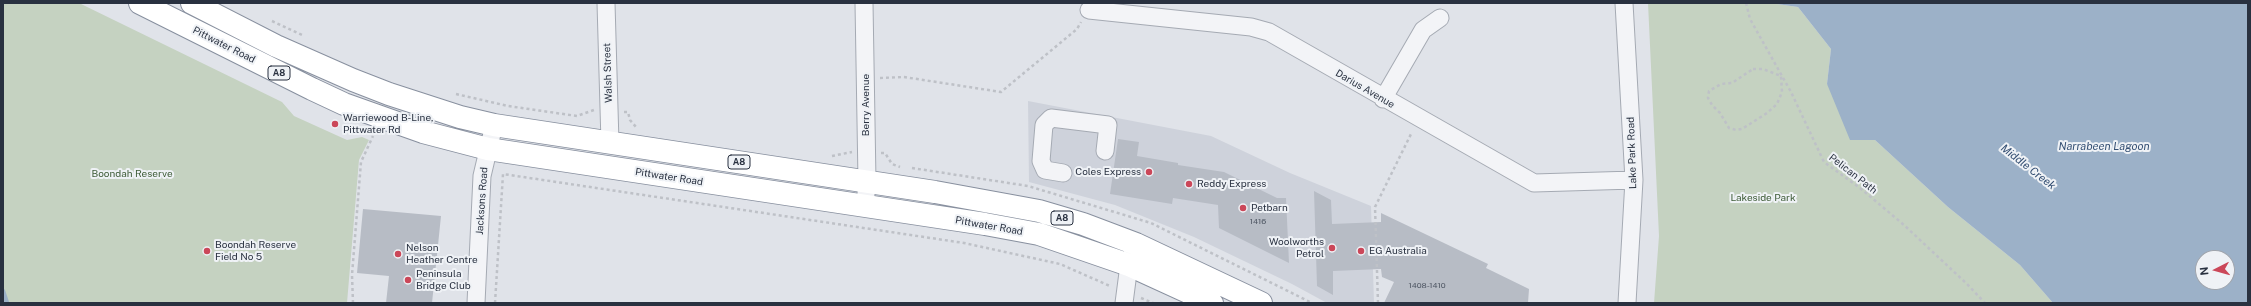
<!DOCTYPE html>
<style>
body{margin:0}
#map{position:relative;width:2251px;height:306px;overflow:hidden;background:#e0e3e9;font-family:"Public Sans",sans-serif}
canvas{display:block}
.frame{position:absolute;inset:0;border:4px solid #293140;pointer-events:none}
.north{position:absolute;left:2195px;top:250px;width:40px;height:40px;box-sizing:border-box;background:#eff2f6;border:1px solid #a0a5ad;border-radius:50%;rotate:264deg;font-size:11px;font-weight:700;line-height:16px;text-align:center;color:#293140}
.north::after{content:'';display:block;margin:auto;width:14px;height:18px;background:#cb4759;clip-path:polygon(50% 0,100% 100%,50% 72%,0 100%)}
</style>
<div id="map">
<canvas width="2251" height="306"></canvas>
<div class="frame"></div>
<div class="north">N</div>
</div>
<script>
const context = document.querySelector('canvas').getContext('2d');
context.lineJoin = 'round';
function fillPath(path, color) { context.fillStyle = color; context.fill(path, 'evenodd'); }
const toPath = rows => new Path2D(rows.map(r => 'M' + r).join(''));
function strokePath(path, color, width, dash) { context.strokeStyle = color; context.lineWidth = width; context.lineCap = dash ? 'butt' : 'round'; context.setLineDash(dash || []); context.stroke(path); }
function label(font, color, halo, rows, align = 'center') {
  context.font = font + ' "Public Sans",sans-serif'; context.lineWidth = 4; context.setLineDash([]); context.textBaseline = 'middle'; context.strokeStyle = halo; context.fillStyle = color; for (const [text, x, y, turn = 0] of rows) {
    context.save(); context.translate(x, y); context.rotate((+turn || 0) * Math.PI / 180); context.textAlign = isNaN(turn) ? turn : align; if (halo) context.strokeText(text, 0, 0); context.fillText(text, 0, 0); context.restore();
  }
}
const built = toPath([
 [1028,101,1211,136,1290,173,1371,206,1374,303,1327,303,1292,284,1194,237,1115,205,1029,182]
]);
const green = toPath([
 [3,3,79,3,282,102,294,116,347,140,362,137,369,140,359,160,347,303,3,303],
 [1648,3,1770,3,1798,7,1831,49,1827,84,1875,140,1948,207,2020,265,2053,303,1654,303,1659,236]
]);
const water = toPath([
 [1770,3,2248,3,2248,303,2053,303,2020,265,1948,207,1875,140,1850,140,1827,84,1831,49,1798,7],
 [2203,258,2227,258,2227,282,2203,282]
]);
const stream = toPath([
 [3,291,7,303]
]);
const building = toPath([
 [1118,139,1139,142,1137,156,1178,163,1178,165,1224,172,1277,198,1286,198,1289,263,1219,228,1218,205,1173,198,1172,204,1110,194],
 [1314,191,1331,200,1332,224,1381,222,1381,213,1488,264,1486,268,1529,289,1528,303,1384,303,1394,282,1382,277,1381,269,1333,271,1333,295,1317,286],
 [363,209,441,216,432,303,386,303,389,276,357,273]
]);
const path = toPath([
 [1746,3,1750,19,1791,92,1824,162,1860,188,1904,225,1967,284,1985,303],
 [272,21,302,35],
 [1753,69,1763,69,1781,76,1782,92,1777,104,1767,113,1742,129,1736,130,1729,128,1720,113,1712,105,1708,98,1709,91,1721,84,1732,83,1753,69],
 [880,78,904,77,1001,92,1077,29,1081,22],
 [456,94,508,106,577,116,594,110],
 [624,112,628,112,630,120,636,127],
 [881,153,885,153,892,164,900,167],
 [832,156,852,152],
 [912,168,1028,186,1151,223,1312,303],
 [1141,298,1153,303],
 [353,303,352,275,361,162,373,136],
 [495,303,503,174,964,243,1060,264,1110,286],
 [1378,303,1375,207,1412,132]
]);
const minor = toPath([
 [606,3,610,143],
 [864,3,867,181,865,207],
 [1624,3,1634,180,1627,303],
 [1089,10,1251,27,1269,32,1534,183,1634,180],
 [1383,99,1423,30,1440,18],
 [1063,173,1045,170,1041,161,1044,125,1051,118,1108,125,1105,151],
 [476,303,482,176,494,125],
 [1124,303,1129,265,1132,254]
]);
const highway = toPath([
 [140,3,312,89,344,104,423,132,488,149,985,224,1039,234,1129,265,1212,303],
 [192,3,276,46,353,80,389,94,460,117,494,125,935,192,1039,211,1083,224,1136,244,1261,303]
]);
const markers = [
 [335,124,4,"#cb4759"],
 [1149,172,4,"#cb4759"],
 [1189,184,4,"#cb4759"],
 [1243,208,4,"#cb4759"],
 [1332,248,4,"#cb4759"],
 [207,251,4,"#cb4759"],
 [1361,251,4,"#cb4759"],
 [398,254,4,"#cb4759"],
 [408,280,4,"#cb4759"]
];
const numberNames = [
 ["1416",1258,222],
 ["1408-1410",1427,286]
];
const shields = [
 [279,73,22],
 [739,162,22],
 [1062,218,22]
];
const shieldNames = [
 ["A8",279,73],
 ["A8",739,162],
 ["A8",1062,218]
];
const streetNames = [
 ["Pittwater Road",224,45,27],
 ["Walsh Street",608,73,-92],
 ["Darius Avenue",1365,89,30],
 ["Berry Avenue",866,105,-90],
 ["Lake Park Road",1632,153,-92],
 ["Pelican Path",1853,174,38],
 ["Pittwater Road",669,177,9],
 ["Jacksons Road",482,201,-86],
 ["Pittwater Road",989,226,10]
];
const poiNames = [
 ["Warriewood B-Line,",343,118],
 ["Pittwater Rd",343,130],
 ["Coles Express",1141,172,"right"],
 ["Reddy Express",1197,184],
 ["Petbarn",1251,208],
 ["Woolworths",1324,242,"right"],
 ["Petrol",1324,254,"right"],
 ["Boondah Reserve",215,245],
 ["Field No 5",215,257],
 ["Nelson",406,248],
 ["Heather Centre",406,260],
 ["EG Australia",1369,251],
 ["Peninsula",416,274],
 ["Bridge Club",416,286]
];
const parkNames = [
 ["Boondah Reserve",132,174],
 ["Lakeside Park",1763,198]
];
const waterNames = [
 ["Narrabeen Lagoon",2104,147],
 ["Middle Creek",2028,167,38]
];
fillPath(built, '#ced2db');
fillPath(green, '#c5d2c1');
fillPath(water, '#9cb1c8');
strokePath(stream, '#9cb1c8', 4.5);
fillPath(building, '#b7bcc5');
strokePath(minor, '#a5aab3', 19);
strokePath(highway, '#88909f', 24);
strokePath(path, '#bec1c7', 2.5, [3, 3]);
strokePath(minor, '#f3f4f7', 17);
strokePath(highway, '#fff', 22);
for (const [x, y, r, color] of markers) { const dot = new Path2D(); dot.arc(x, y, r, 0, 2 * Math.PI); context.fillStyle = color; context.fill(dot); strokePath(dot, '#eff2f6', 1.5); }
label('8px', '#4c5461', null, numberNames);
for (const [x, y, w] of shields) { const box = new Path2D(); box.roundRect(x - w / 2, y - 7, w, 14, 3); context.fillStyle = '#eff2f6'; context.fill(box); strokePath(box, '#293140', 1); }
label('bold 9px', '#293140', null, shieldNames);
label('10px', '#293140', '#eff2f6', streetNames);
label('10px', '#293140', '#eff2f6', poiNames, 'left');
label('10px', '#3d5b36', '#eff2f6', parkNames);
label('italic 11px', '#344f73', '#eff2f6', waterNames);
</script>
